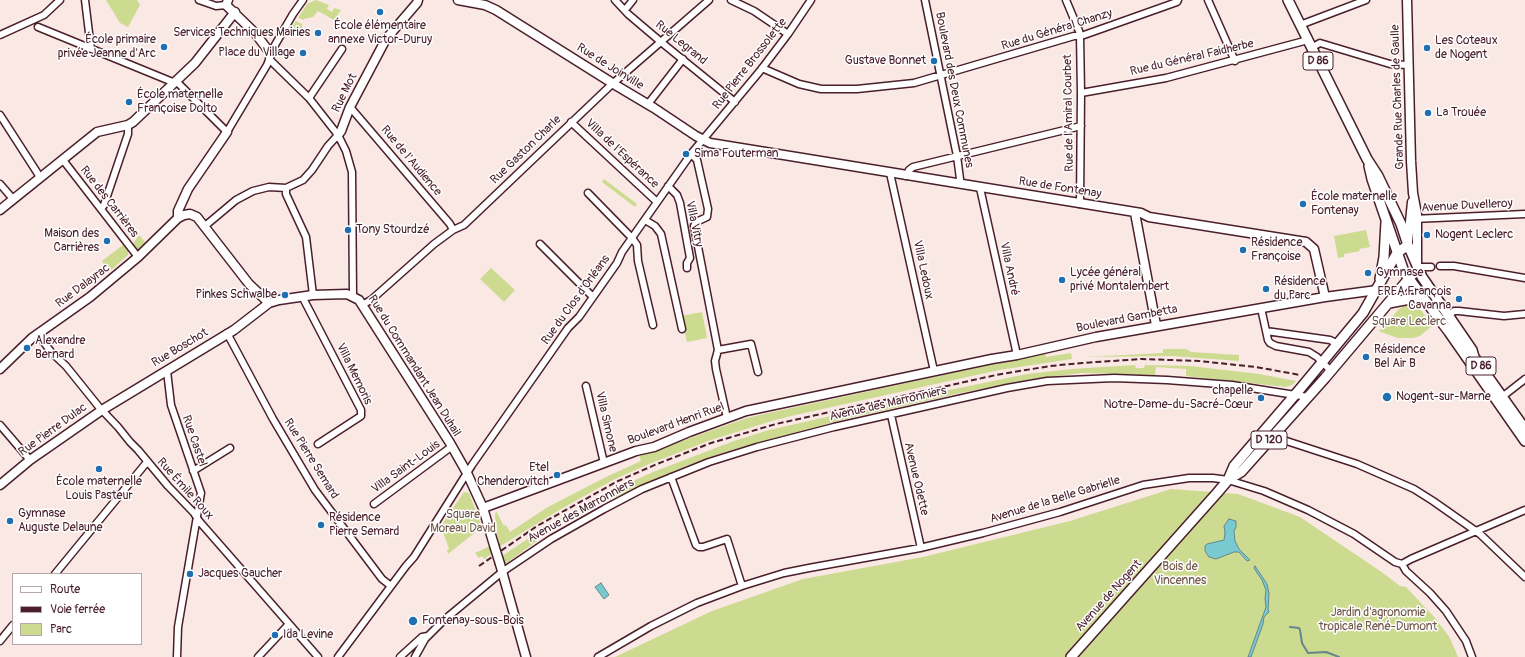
<!DOCTYPE html>
<meta charset="utf-8">
<style>
body{margin:0}
#map{position:relative;width:1525px;height:657px;overflow:hidden;background:#fae8e4;font-family:Pangolin,sans-serif}
canvas{display:block}
.legend{position:absolute;left:12px;top:573px;width:130px;height:72px;box-sizing:border-box;background:#fff;border:1px solid #b7a5aa;margin:0;padding:5px 7px;list-style:none;font-size:12px;color:#4a1f2b}
.legend li{display:flex;align-items:center;gap:8px;height:20px}
.legend b{width:20px;border:1px solid #b7a5aa}
</style>
<div id="map">
<canvas width="1525" height="657"></canvas>
<ul class="legend">
<li><b style="height:5px;background:#fff"></b>Route</li>
<li><b style="height:5px;background:#4a1f2b"></b>Voie ferrée</li>
<li><b style="height:11px;background:#ccdb8f"></b>Parc</li>
</ul>
</div>
<script>
const context = document.querySelector('canvas').getContext('2d');
context.lineJoin = 'round';
function fillPath(path, color) { context.fillStyle = color; context.fill(path, 'evenodd'); }
const toPath = rows => new Path2D(rows.map(r => 'M' + r).join(''));
function strokePath(path, color, width, dash) { context.strokeStyle = color; context.lineWidth = width; context.lineCap = dash ? 'butt' : 'round'; context.setLineDash(dash || []); context.stroke(path); }
function label(font, color, halo, rows, align = 'center') {
  context.font = font + ' Pangolin,sans-serif'; context.lineWidth = 3; context.setLineDash([]); context.textBaseline = 'middle'; context.strokeStyle = halo; context.fillStyle = color; for (const [text, x, y, turn = 0] of rows) {
    context.save(); context.translate(x, y); context.rotate((+turn || 0) * Math.PI / 180); context.textAlign = isNaN(turn) ? turn : align; if (halo) context.strokeText(text, 0, 0); context.fillText(text, 0, 0); context.restore();
  }
}
const green = toPath([
 [106,0,137,0,140,5,128,27,120,23],
 [316,0,329,5,327,9,332,12,334,8,341,10,334,20,318,11,313,17,304,19,304,20,298,18,307,4],
 [296,21,302,24,302,32,305,34,303,37,290,30],
 [604,179,637,204,635,207,602,182],
 [1366,230,1370,247,1359,249,1360,251,1344,254,1344,257,1338,258,1334,236],
 [139,235,147,244,140,250,137,250,132,245],
 [123,245,128,251,128,255,109,272,102,261],
 [491,268,515,290,504,302,480,279],
 [1407,304,1412,304,1419,308,1433,325,1420,336,1413,338,1398,338,1381,332,1379,331,1399,309],
 [702,312,707,338,687,342,681,316],
 [1163,349,1186,349,1191,352,1239,355,1239,361,1172,356,1085,357,1163,353],
 [1045,353,1046,357,1071,353,1072,359,999,370,800,414,775,420,711,440,649,464,613,480,561,509,499,547,495,515,496,511,504,526,506,525,510,532,548,507,606,477,641,461,639,456,747,418,764,414],
 [1135,365,1136,368,1144,368,1145,365,1190,366,1259,374,1296,381,1292,385,1286,387,1186,376,1186,369,1156,367,1155,375,1082,373,1032,379,965,392,849,418,772,439,725,452,686,466,612,499,611,498,607,500,607,498,611,492,616,490,616,489,653,472,734,441,769,430,911,398,1027,374,1071,369],
 [1171,489,1238,494,1300,517,1383,573,1400,586,1406,587,1436,619,1450,638,1458,657,615,657,712,611,803,579,923,557,1070,521],
 [464,492,469,493,482,527,448,554,447,550,449,549,441,526],
 [572,512,574,514,536,535,537,541,505,564,502,556,544,528],
 [490,546,493,553,484,559,482,556,479,558,475,553]
]);
const water = toPath([
 [1229,519,1236,521,1236,527,1234,531,1235,541,1239,549,1250,560,1247,561,1239,552,1234,552,1216,559,1209,557,1205,551,1205,546,1207,544,1224,540,1225,533,1224,526,1229,519],
 [1255,566,1267,584,1269,594,1268,609,1269,612,1264,617,1263,624,1251,657,1248,657,1266,607,1265,599,1266,590,1262,580,1254,568,1255,566],
 [601,583,609,595,604,599,595,587,601,583]
]);
const stream = toPath([
 [1290,627,1299,628,1300,630,1302,643,1308,653,1326,652,1339,657]
]);
const street = toPath([
 [85,0,91,49],
 [199,0,216,6,226,5],
 [615,0,628,14,661,42,735,102],
 [731,0,754,11,788,34],
 [925,0,957,156,960,179,960,184],
 [1066,0,1079,31,1080,35,1081,93,1080,204],
 [1208,0,1235,61],
 [625,10,633,0],
 [1300,25,1366,0],
 [38,27,175,83],
 [0,35,44,15,60,0],
 [1311,48,1320,43,1390,64,1408,65],
 [269,59,309,98,338,135,346,151,352,172,353,296],
 [762,68,799,84,821,89,857,89,914,83,1074,36,1084,35,1177,2,1178,0],
 [176,81,227,132,267,65,275,45,293,14,303,0],
 [1081,93,1166,78,1308,40],
 [309,98,342,49],
 [648,104,683,59],
 [350,107,450,224,453,230],
 [0,115,40,177],
 [571,122,657,202],
 [691,154,697,160,708,209,707,217,696,222,694,226,718,350,751,344,758,372],
 [63,160,138,257],
 [890,173,934,371],
 [906,176,909,170,913,167,1081,126],
 [0,184,13,199],
 [668,186,677,195,680,203,690,258,687,263,687,268],
 [286,188,286,194,306,237,313,295],
 [980,188,1017,355],
 [588,193,632,238,637,245,638,261,653,325],
 [101,209,104,205,128,134,128,125],
 [1413,219,1525,214],
 [645,220,655,226,661,234,682,329],
 [205,226,236,200,253,191,269,187,286,188,303,180,312,170,328,146,338,135],
 [540,244,593,297],
 [1440,266,1454,266,1525,278],
 [1417,267,1431,267],
 [304,296,304,300,361,410,361,416,318,444],
 [362,305,371,300,434,244,453,230,464,225,610,86,709,0],
 [1261,308,1268,340,1270,343,1276,346,1309,352,1317,357,1331,371],
 [1448,316,1454,311,1459,311,1504,316,1525,314],
 [1266,331,1330,340,1338,344],
 [227,333,273,419,315,490,382,579,391,586],
 [38,334,51,352,66,366,99,407,118,427,130,442,138,450,168,486,194,513,199,521,318,657],
 [718,350,715,361,716,369,727,418],
 [167,371,171,405,201,493,178,627,177,657],
 [586,386,604,463],
 [1502,397,1525,379],
 [891,415,921,548],
 [0,425,30,460],
 [1262,433,1357,464,1414,489,1433,501,1480,534,1525,577],
 [193,471,230,448],
 [671,477,696,545,699,547,703,547,727,539,742,586],
 [374,504,451,447],
 [1402,564,1411,559,1525,510],
 [55,574,147,462],
 [0,641,13,625],
 [258,657,289,624],
 [338,657,406,566,414,557,472,465,568,328,579,317,617,263,622,252,691,154,760,71,788,34,811,0],
 [400,657,422,637,428,636],
 [415,657,425,639,444,620,502,572,551,539,604,509,642,489,709,462,757,447,834,427,1007,388,1047,381,1114,378,1167,380,1232,385,1308,397],
 [598,657,651,626,697,603,742,586,784,573,809,568,920,548,983,533,1060,512,1143,485,1189,478,1213,478,1228,480,1264,491,1308,510,1354,534,1395,562,1402,564,1406,571,1430,593,1446,611,1466,641,1472,657]
]);
const secondary = toPath([
 [228,0,226,5,255,33,271,54],
 [458,0,485,5,496,10,617,86,654,108,696,136,710,143,1141,213,1149,217,1306,242,1314,249,1325,297],
 [1407,0,1411,161,1413,193,1417,214,1417,265],
 [338,135,341,131,350,107,386,39,417,3,418,0],
 [0,210,97,132,128,125,133,122,195,63,235,12],
 [1135,213,1156,325],
 [178,218,178,211,188,189,227,132],
 [1408,242,1412,202],
 [0,369,32,338,90,297,138,257,178,218,184,215,190,214,197,217,249,284,269,303],
 [0,485,30,460,102,410,234,330,269,303,279,300,313,295,347,294,359,300,450,443,467,473,483,508,494,545],
 [483,508,636,451,654,447,689,432,746,411,992,359,1017,355,1096,337,1325,297,1377,290],
 [500,564,526,657]
]);
const primary = toPath([
 [1288,0,1367,159,1378,176,1401,224,1408,245,1422,277,1472,350,1474,357,1525,429],
 [1369,166,1372,179,1404,272,1449,332,1525,441],
 [1380,279,1384,257,1386,222],
 [1389,303,1410,299,1426,302],
 [1228,480,1241,472,1325,378,1412,275],
 [1071,657,1217,493,1228,480,1234,466,1300,389,1363,313,1397,253,1408,245]
]);
const rail = toPath([
 [479,566,537,526,618,481,657,464,711,443,776,424,996,375,1050,366,1082,363,1142,359,1199,361,1256,367,1300,375]
]);
const secondaryBridge = toPath([
 [494,545,500,564]
]);
const markers = [
 [380,12,4,"#1f6fb2"],
 [318,33,4,"#1f6fb2"],
 [164,47,4,"#1f6fb2"],
 [1427,48,4,"#1f6fb2"],
 [303,53,4,"#1f6fb2"],
 [934,61,4,"#1f6fb2"],
 [129,102,4,"#1f6fb2"],
 [1428,113,4,"#1f6fb2"],
 [686,154,4,"#1f6fb2"],
 [1303,204,4,"#1f6fb2"],
 [348,230,4,"#1f6fb2"],
 [1427,235,4,"#1f6fb2"],
 [107,241,4,"#1f6fb2"],
 [1243,250,4,"#1f6fb2"],
 [1368,273,4,"#1f6fb2"],
 [1062,280,4,"#1f6fb2"],
 [1266,289,4,"#1f6fb2"],
 [285,295,4,"#1f6fb2"],
 [1459,299,4,"#1f6fb2"],
 [27,348,4,"#1f6fb2"],
 [1366,357,4,"#1f6fb2"],
 [1387,397,5,"#1f6fb2"],
 [1261,398,4,"#1f6fb2"],
 [99,469,4,"#1f6fb2"],
 [557,475,4,"#1f6fb2"],
 [10,521,4,"#1f6fb2"],
 [321,525,4,"#1f6fb2"],
 [190,574,4,"#1f6fb2"],
 [413,621,5,"#1f6fb2"],
 [275,635,4,"#1f6fb2"]
];
const shields = [
 [1318,61,30],
 [1481,366,30],
 [1269,440,36]
];
const shieldNames = [
 ["D 86",1318,61],
 ["D 86",1481,366],
 ["D 120",1269,440]
];
const poiNames = [
 ["École élémentaire",380,26,"center"],
 ["annexe Victor-Duruy",380,40,"center"],
 ["Services Techniques Mairies",310,33,"right"],
 ["École primaire",156,40,"right"],
 ["privée Jeanne d'Arc",156,54,"right"],
 ["Les Coteaux",1435,41],
 ["de Nogent",1435,55],
 ["Place du Village",295,53,"right"],
 ["Gustave Bonnet",926,61,"right"],
 ["École maternelle",137,95],
 ["Françoise Dolto",137,109],
 ["La Trouée",1436,113],
 ["Sima Fouterman",694,154],
 ["École maternelle",1311,197],
 ["Fontenay",1311,211],
 ["Tony Stourdzé",356,230],
 ["Maison des",99,234,"right"],
 ["Carrières",99,248,"right"],
 ["Nogent Leclerc",1435,235],
 ["Résidence",1251,243],
 ["Françoise",1251,257],
 ["Lycée général",1070,273],
 ["privé Montalembert",1070,287],
 ["Gymnase",1376,273],
 ["Résidence",1274,282],
 ["du Parc",1274,296],
 ["EREA François",1451,292,"right"],
 ["Cavanna",1451,306,"right"],
 ["Pinkes Schwalbe",277,295,"right"],
 ["Alexandre",35,341],
 ["Bernard",35,355],
 ["Résidence",1374,350],
 ["Bel Air B",1374,364],
 ["chapelle",1253,391,"right"],
 ["Notre-Dame-du-Sacré-Cœur",1253,405,"right"],
 ["Nogent-sur-Marne",1396,397],
 ["Etel",549,468,"right"],
 ["Chenderovitch",549,482,"right"],
 ["École maternelle",99,482,"center"],
 ["Louis Pasteur",99,496,"center"],
 ["Gymnase",18,514],
 ["Auguste Delaune",18,528],
 ["Résidence",329,518],
 ["Pierre Semard",329,532],
 ["Jacques Gaucher",198,574],
 ["Fontenay-sous-Bois",422,621],
 ["Ida Levine",283,635]
];
const streetNames = [
 ["Rue du Général Chanzy",1057,30,-17],
 ["Rue Legrand",681,43,39],
 ["Rue du Général Faidherbe",1192,58,-13],
 ["Rue Pierre Brossolette",750,64,-52],
 ["Rue de Joinville",610,67,32],
 ["Boulevard des Deux Communes",954,90,79],
 ["Rue Mot",345,93,-64],
 ["Grande Rue Charles de Gaulle",1398,97,-92],
 ["Rue de l'Amiral Courbet",1069,113,-91],
 ["Rue Gaston Charle",526,150,-44],
 ["Villa de l'Espérance",622,154,43],
 ["Rue de l'Audience",411,161,50],
 ["Rue de Fontenay",1060,188,9],
 ["Rue des Carrières",109,202,52],
 ["Avenue Duvelleroy",1467,206,-3],
 ["Villa Vitry",694,224,78],
 ["Villa André",1009,269,78],
 ["Villa Ledoux",923,270,78],
 ["Rue Dalayrac",83,286,-37],
 ["Rue du Clos d'Orléans",576,300,-54],
 ["Boulevard Gambetta",1127,319,-11],
 ["Rue Boschot",180,348,-31],
 ["Rue du Commandant Jean Duhail",414,366,58],
 ["Villa Memoris",354,374,64],
 ["Avenue des Marronniers",888,404,-13],
 ["Villa Simone",606,422,77],
 ["Boulevard Henri Ruel",676,424,-20],
 ["Rue Pierre Dulac",53,430,-36],
 ["Rue Castel",194,441,71],
 ["Rue Pierre Semard",311,459,58],
 ["Villa Saint-Louis",406,467,-36],
 ["Avenue Odette",916,479,77],
 ["Rue Émile Roux",185,489,48],
 ["Avenue de la Belle Gabrielle",1055,500,-17],
 ["Avenue des Marronniers",581,511,-29],
 ["Avenue de Nogent",1109,596,-48]
];
const parkNames = [
 ["Square Leclerc",1409,322],
 ["Square",463,515],
 ["Moreau David",463,529],
 ["Bois de",1180,567],
 ["Vincennes",1180,581],
 ["Jardin d'agronomie",1378,613],
 ["tropicale René-Dumont",1378,627]
];
fillPath(green, '#ccdb8f');
fillPath(water, '#78cad0');
strokePath(water, '#66868e', 1);
strokePath(stream, '#66868e', 2);
strokePath(street, '#4a1f2b', 9);
strokePath(secondary, '#4a1f2b', 11);
strokePath(primary, '#4a1f2b', 12);
strokePath(street, '#fff', 6);
strokePath(secondary, '#fff', 8);
strokePath(primary, '#fff', 9);
strokePath(rail, '#4a1f2b', 2, [6, 3]);
strokePath(secondaryBridge, '#4a1f2b', 11, []);
strokePath(secondaryBridge, '#fff', 8);
for (const [x, y, r, color] of markers) { const dot = new Path2D(); dot.arc(x, y, r, 0, 2 * Math.PI); context.fillStyle = color; context.fill(dot); strokePath(dot, '#fff', 1.5); }
for (const [x, y, w] of shields) { const box = new Path2D(); box.roundRect(x - w / 2, y - 9, w, 18, 3); context.fillStyle = '#fff'; context.fill(box); strokePath(box, '#4a1f2b', 1); }
label('bold 11px', '#4a1f2b', null, shieldNames);
label('12px', '#4a1f2b', '#fff', poiNames, 'left');
label('12px', '#4a1f2b', '#fff', streetNames);
label('12px', '#715749', '#fff', parkNames);
</script>
